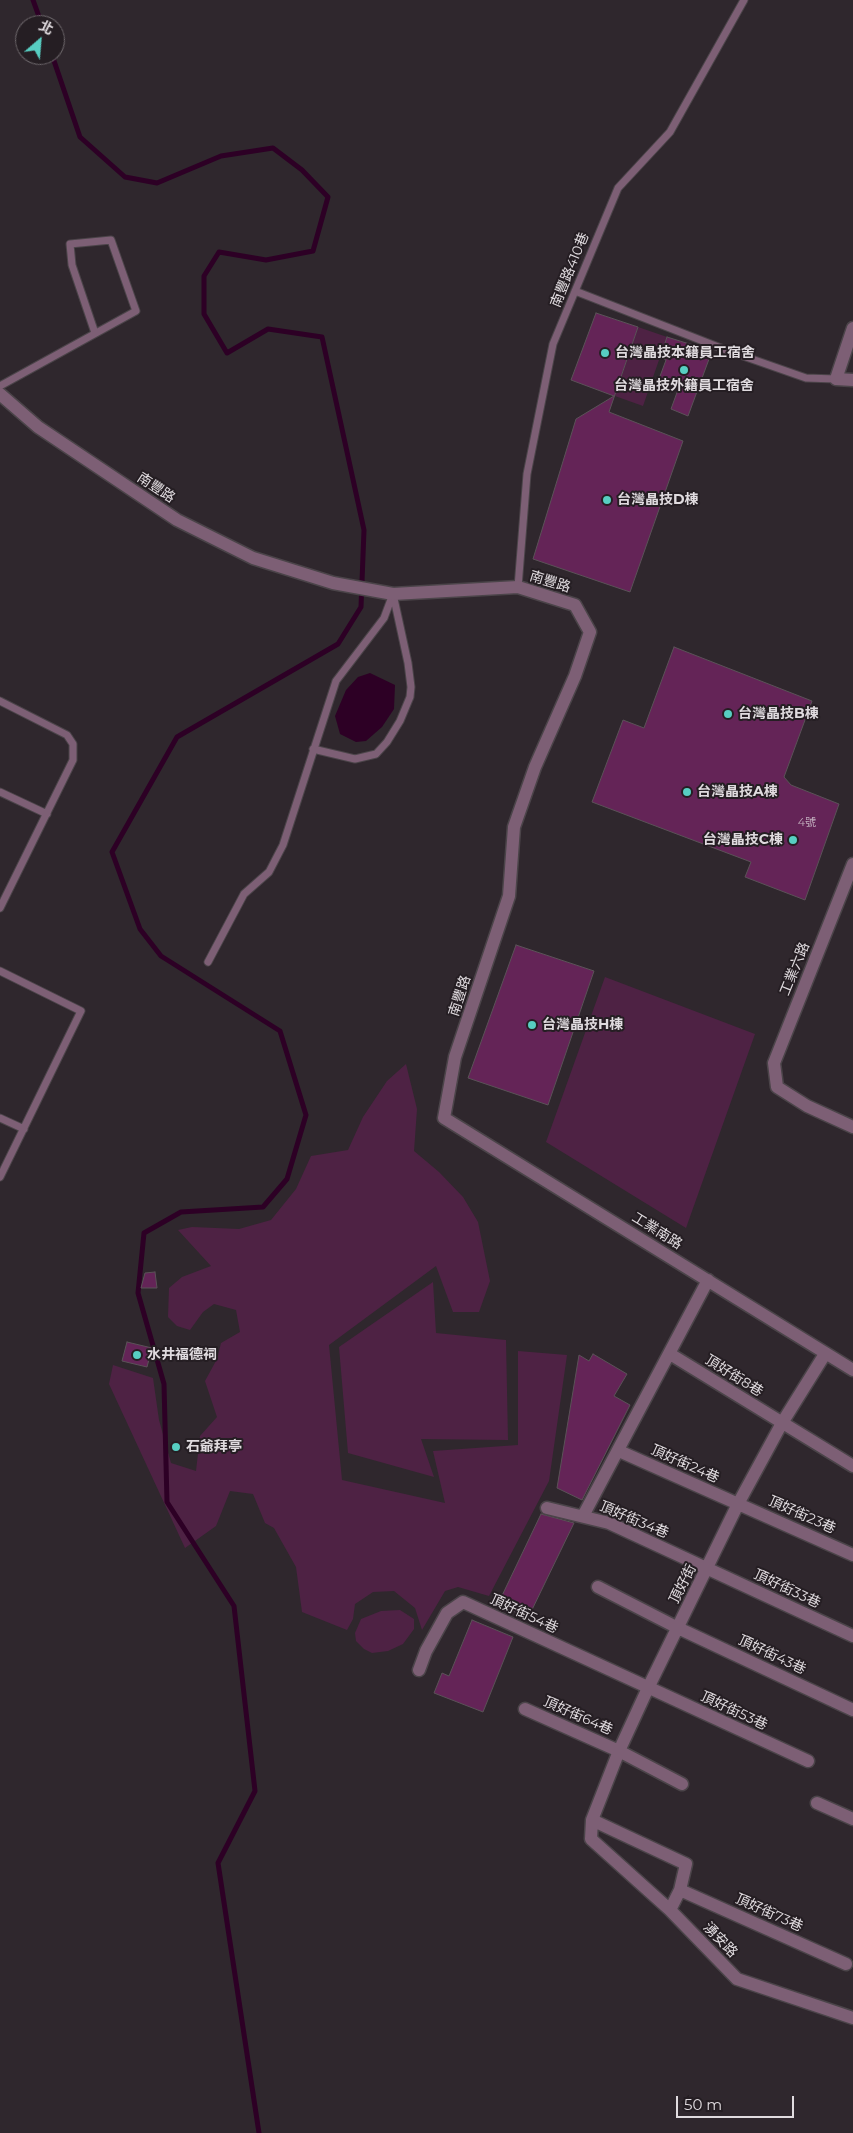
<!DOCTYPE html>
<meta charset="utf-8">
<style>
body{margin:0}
#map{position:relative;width:853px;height:2133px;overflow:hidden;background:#2f272d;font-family:Montserrat,"Noto Sans TC",sans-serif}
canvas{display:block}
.north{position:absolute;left:15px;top:15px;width:50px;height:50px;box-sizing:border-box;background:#251e23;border:1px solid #706a6e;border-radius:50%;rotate:27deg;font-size:14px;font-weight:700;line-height:20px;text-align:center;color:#e0dbdf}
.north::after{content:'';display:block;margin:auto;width:18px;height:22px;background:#57cec2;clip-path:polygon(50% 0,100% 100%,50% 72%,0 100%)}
.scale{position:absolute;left:676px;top:2096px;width:118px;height:22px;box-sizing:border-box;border:2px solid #e0dbdf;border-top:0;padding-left:6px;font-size:15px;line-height:18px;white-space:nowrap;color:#e0dbdf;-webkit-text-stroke:4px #251e23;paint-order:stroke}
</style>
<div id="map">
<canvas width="853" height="2133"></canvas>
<div class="north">北</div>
<div class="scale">50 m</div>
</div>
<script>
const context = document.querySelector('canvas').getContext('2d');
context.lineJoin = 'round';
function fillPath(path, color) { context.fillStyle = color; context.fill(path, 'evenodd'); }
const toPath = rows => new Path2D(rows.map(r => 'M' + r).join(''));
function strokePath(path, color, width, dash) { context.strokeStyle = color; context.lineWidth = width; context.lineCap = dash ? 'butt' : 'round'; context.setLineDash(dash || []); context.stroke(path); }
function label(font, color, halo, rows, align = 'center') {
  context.font = font + ' Montserrat,"Noto Sans TC",sans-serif'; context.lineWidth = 4; context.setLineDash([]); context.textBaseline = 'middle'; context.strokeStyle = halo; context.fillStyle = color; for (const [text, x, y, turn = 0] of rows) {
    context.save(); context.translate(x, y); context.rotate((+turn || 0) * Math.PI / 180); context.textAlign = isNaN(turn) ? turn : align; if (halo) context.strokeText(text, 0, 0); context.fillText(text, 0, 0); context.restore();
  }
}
const green = toPath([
 [638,327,667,337,643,406,615,396],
 [605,977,755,1034,686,1228,546,1142],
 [406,1064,417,1109,414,1151,439,1172,463,1197,478,1222,490,1281,479,1312,453,1312,436,1266,329,1345,342,1480,445,1503,433,1451,518,1445,518,1351,567,1355,549,1481,489,1596,458,1587,445,1591,422,1630,415,1608,394,1591,373,1592,355,1604,353,1619,347,1630,302,1612,296,1567,274,1528,265,1523,253,1494,230,1491,216,1526,185,1548,109,1384,113,1365,153,1378,159,1420,171,1463,196,1471,200,1436,217,1417,205,1381,217,1359,221,1343,240,1332,236,1310,214,1304,203,1312,190,1330,177,1326,168,1317,169,1288,182,1277,211,1266,178,1230,192,1227,239,1229,271,1220,296,1189,311,1156,348,1150,363,1117,387,1081],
 [433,1282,436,1333,506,1340,508,1440,421,1439,434,1477,348,1453,339,1347],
 [400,1610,414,1619,414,1629,403,1644,388,1651,372,1653,364,1649,356,1641,355,1633,361,1619,381,1611]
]);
const water = toPath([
 [370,673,395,685,394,709,382,727,366,741,356,742,340,734,335,716,346,690,358,677]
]);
const stream = toPath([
 [33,0,42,25],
 [52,55,80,137,125,177,157,183,221,156,273,148,302,170,328,197,313,251,266,260,219,252,204,276,204,314,227,353,268,329,322,337,364,530,361,607,338,644,177,737,112,852,140,929,161,956,280,1031,306,1115,287,1179,263,1207,181,1212,144,1233,138,1293,164,1384,167,1502,234,1606,255,1791,218,1863,259,2133]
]);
const building = toPath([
 [596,313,638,327,609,412,683,441,630,592,533,559,576,419,614,396,571,380,596,313],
 [667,337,712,351,688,416,671,409,679,387,659,379,666,360,660,358,667,337],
 [674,647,812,701,784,777,791,785,839,804,805,900,745,877,751,862,592,802,623,720,644,728,674,647],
 [516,945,594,971,548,1105,468,1078,516,945],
 [155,1272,157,1288,141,1288,145,1273,155,1272],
 [127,1342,152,1348,147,1367,122,1361,127,1342],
 [593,1354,627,1374,614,1396,630,1405,582,1500,557,1488,579,1355,589,1361,593,1354],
 [541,1514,574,1523,528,1618,498,1604,541,1514],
 [472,1620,513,1637,483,1712,434,1693,442,1673,449,1676,472,1620]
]);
const service = toPath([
 [575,291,726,350,806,378,836,379],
 [0,386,136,311,111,240,70,244,72,265,95,333],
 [518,587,527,474,553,344,618,188,670,132,744,0],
 [0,701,67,735,73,744,73,760,0,908],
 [313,749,355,759,376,754,387,742,400,721,410,697,411,687,408,663,393,594],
 [0,792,47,814],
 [208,962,244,894,269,872,283,845,336,681,384,618,393,594],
 [0,971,81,1011,0,1177],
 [0,1118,24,1129]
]);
const minor = toPath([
 [853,328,836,379,853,380],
 [0,394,38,427,177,520,253,558,333,583,393,594,518,587,575,605,590,632,575,676,535,767,514,827,509,896,455,1057,444,1118,853,1370],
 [853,864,774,1063,777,1087,807,1106,853,1127],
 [670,1354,853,1466],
 [825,1354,782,1423,738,1504,648,1688,619,1751,592,1820,591,1839,670,1910,737,1979,853,2018],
 [619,1451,853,1555],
 [547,1508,609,1523,853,1636],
 [583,1516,708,1280],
 [598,1587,678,1628,853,1710],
 [419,1670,426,1651,447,1613,463,1602,808,1761],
 [525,1709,619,1751,682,1784],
 [817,1803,853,1819],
 [592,1820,686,1864,680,1890,670,1910],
 [680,1890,846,1964]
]);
const markers = [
 [605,353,5,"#57cec2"],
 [684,370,5,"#57cec2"],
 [607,500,5,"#57cec2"],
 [728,714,5,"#57cec2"],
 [687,792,5,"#57cec2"],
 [793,840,5,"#57cec2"],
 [532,1025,5,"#57cec2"],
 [137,1355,5,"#57cec2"],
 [176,1447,5,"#57cec2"]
];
const numberNames = [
 ["4號",807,823]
];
const streetNames = [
 ["南豐路410巷",570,270,-68],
 ["南豐路",156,488,34],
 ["南豐路",550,582,17],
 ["工業六路",795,969,-68],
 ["南豐路",460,996,-72],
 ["工業南路",657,1231,32],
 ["頂好街8巷",734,1376,32],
 ["頂好街24巷",685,1464,24],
 ["頂好街23巷",802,1515,24],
 ["頂好街34巷",634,1520,23],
 ["頂好街",683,1584,-63],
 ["頂好街33巷",787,1589,25],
 ["頂好街54巷",524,1614,25],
 ["頂好街43巷",772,1655,25],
 ["頂好街53巷",734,1711,25],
 ["頂好街64巷",578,1716,24],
 ["頂好街73巷",769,1913,24],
 ["湧安路",720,1940,46]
];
const poiNames = [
 ["台灣晶技本籍員工宿舍",615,353],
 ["台灣晶技外籍員工宿舍",684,386,"center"],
 ["台灣晶技D棟",617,500],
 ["台灣晶技B棟",738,714],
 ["台灣晶技A棟",697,792],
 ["台灣晶技C棟",783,840,"right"],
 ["台灣晶技H棟",542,1025],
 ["水井福德祠",147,1355],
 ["石爺拜亭",186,1447]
];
fillPath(green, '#4e2244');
fillPath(water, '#2d0025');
strokePath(stream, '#2d0025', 5);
fillPath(building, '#642457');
strokePath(building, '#5b5258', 1);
strokePath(service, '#4b4449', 9);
strokePath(minor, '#4b4449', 15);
strokePath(service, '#7d5f75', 7);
strokePath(minor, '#7d5f75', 12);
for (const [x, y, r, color] of markers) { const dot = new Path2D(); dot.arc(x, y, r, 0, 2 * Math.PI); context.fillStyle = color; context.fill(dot); strokePath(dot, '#251e23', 2); }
label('11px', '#c1adbd', null, numberNames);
label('14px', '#e0dbdf', '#251e23', streetNames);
label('bold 14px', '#e0dbdf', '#251e23', poiNames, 'left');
</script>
